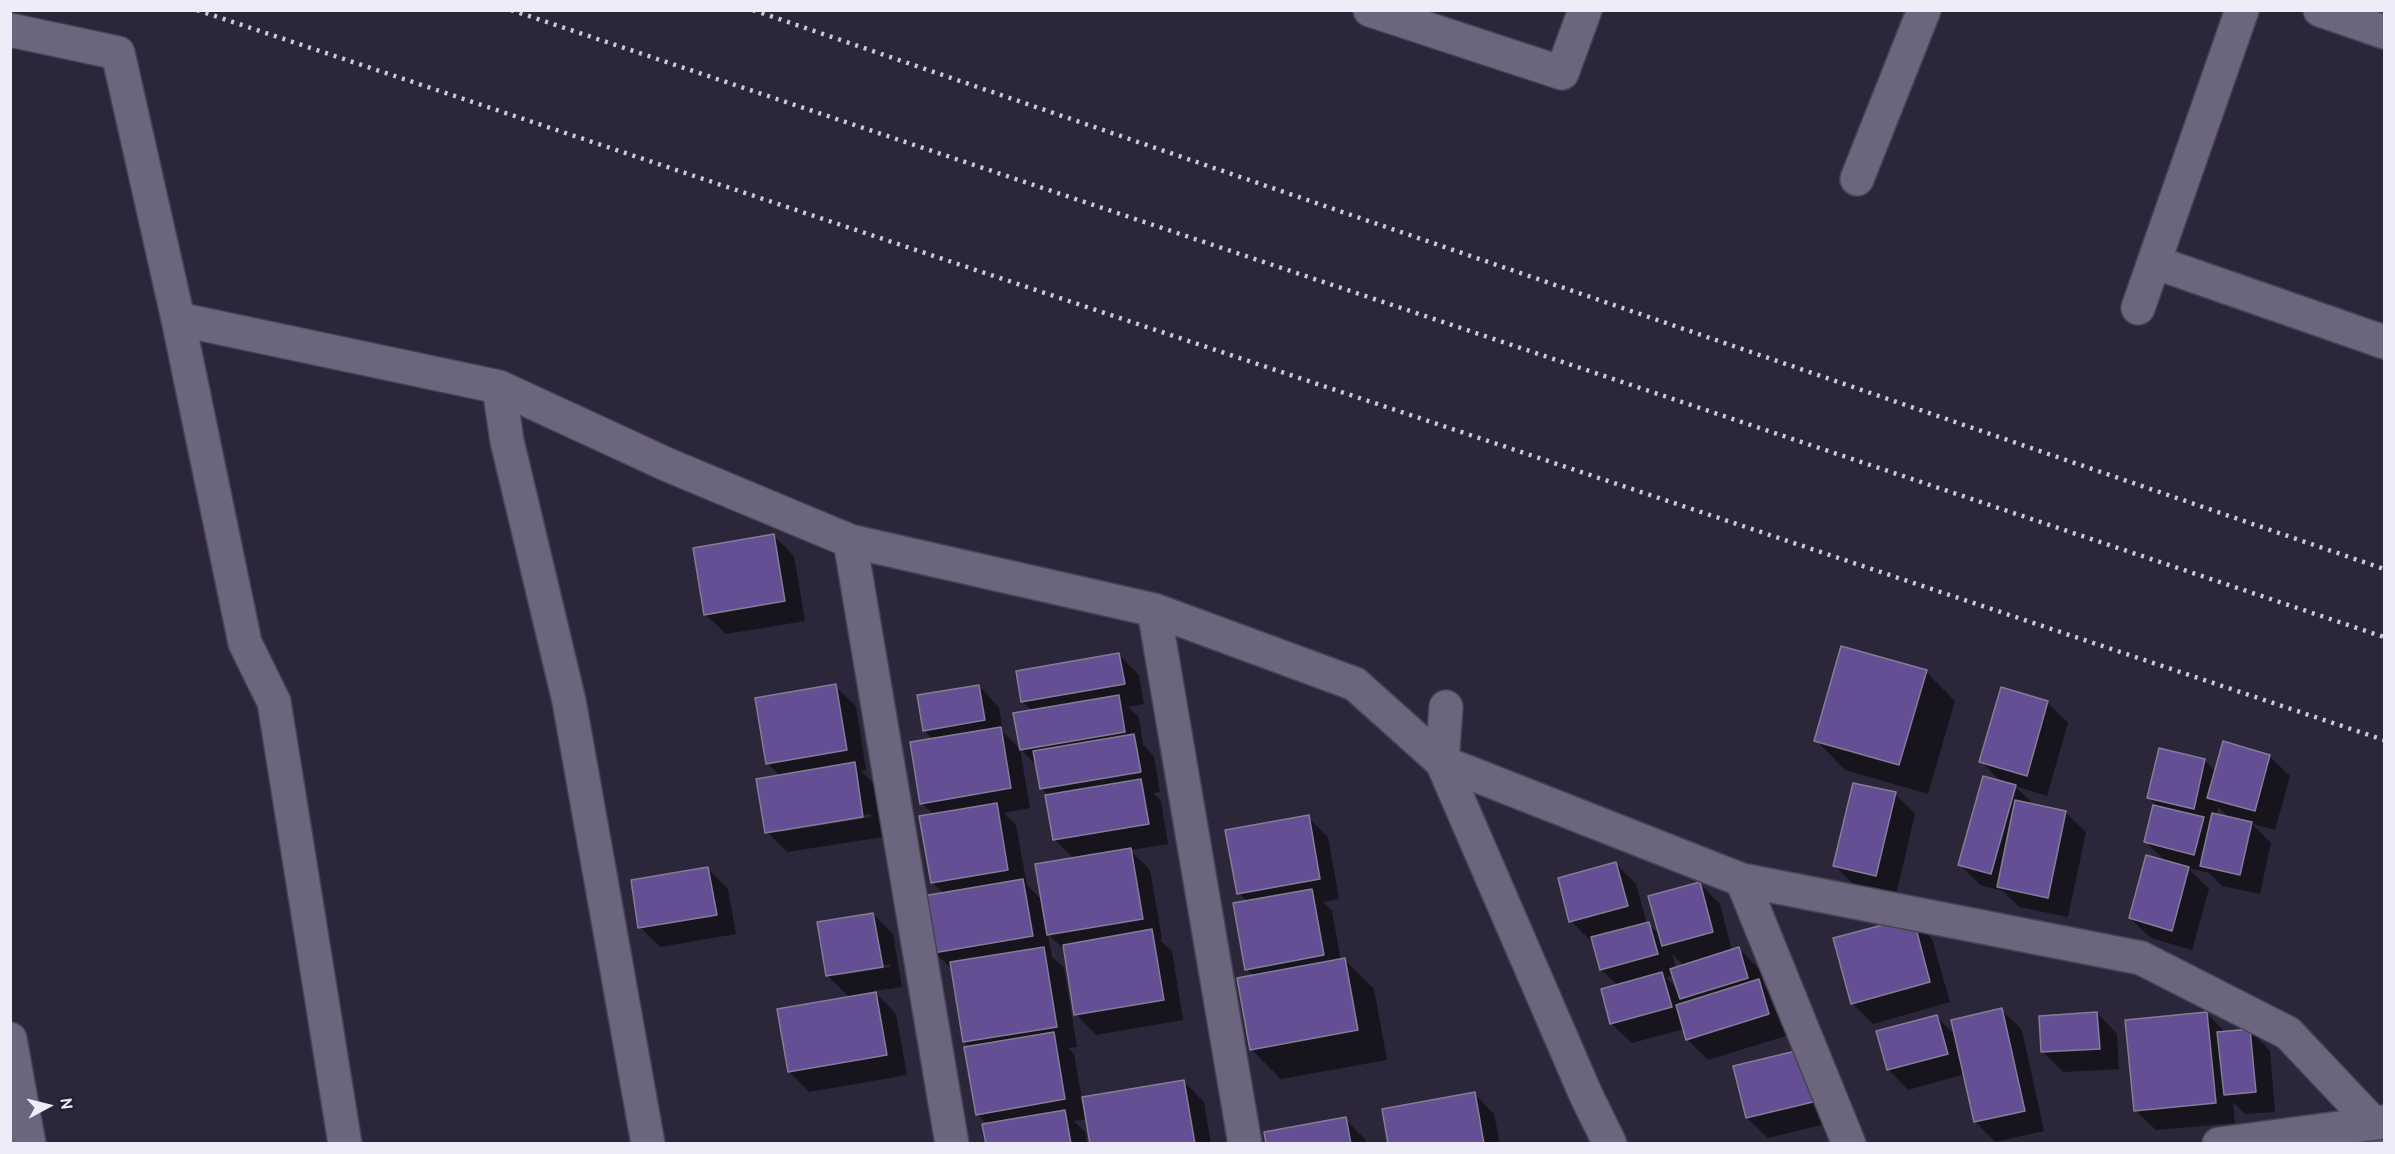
<!DOCTYPE html>
<style>
body{margin:0}
#map{position:relative;width:2395px;height:1154px;overflow:hidden;background:#2b2639;font-family:Cabin,sans-serif}
canvas{display:block}
.frame{position:absolute;inset:0;border:12px solid #efecfa;pointer-events:none}
.north{position:absolute;left:18px;top:1076px;width:60px;height:60px;-webkit-text-stroke:4px #211c2f;paint-order:stroke;rotate:83deg;font-size:16px;font-weight:700;line-height:24px;text-align:center;color:#efecfa}
.north::after{content:'';display:block;margin:auto;width:21px;height:27px;background:#efecfa;clip-path:polygon(50% 0,100% 100%,50% 72%,0 100%)}
</style>
<div id="map">
<canvas width="2395" height="1154"></canvas>
<div class="frame"></div>
<div class="north">N</div>
</div>
<script>
const context = document.querySelector('canvas').getContext('2d');
context.lineJoin = 'round';
function fillPath(path, color) { context.fillStyle = color; context.fill(path, 'evenodd'); }
const toPath = rows => new Path2D(rows.map(r => 'M' + r).join(''));
function strokePath(path, color, width, dash) { context.strokeStyle = color; context.lineWidth = width; context.lineCap = dash ? 'butt' : 'round'; context.setLineDash(dash || []); context.stroke(path); }
const shadow = toPath([
 [774,536,794,556,805,621,726,634,705,614],
 [1119,655,1139,675,1144,704,1128,707,1139,717,1143,745,1154,756,1160,792,1153,793,1161,801,1168,844,1130,850,1150,870,1162,939,1160,940,1172,951,1183,1020,1096,1035,1076,1014,1065,951,1048,934,1052,957,1064,968,1077,1047,1068,1048,1074,1054,1082,1099,1184,1082,1204,1102,1211,1144,1092,1144,1087,1119,1074,1121,1085,1132,1087,1144,987,1144,988,1125,977,1114,970,1048,965,1042,953,970,934,952,944,894,932,882,934,815,922,803,934,740,924,730,979,686,999,707,1003,732,1020,749,1030,808,1004,813,1016,825,1027,885,1043,901,1074,859,1054,839,1049,796,1041,788,1037,766,1021,749,1032,711,1022,701],
 [1926,672,1955,701,1928,794,1845,770,1816,740],
 [835,686,856,706,866,770,861,771,874,784,883,837,787,852,767,832,780,776,767,763],
 [871,814,871,817,781,832,781,829],
 [2002,689,2048,703,2068,723,2047,796,2015,786,2035,806,2065,812,2086,832,2068,917,2019,907,2003,891,1980,885,1960,865,2002,783,1981,761],
 [2269,756,2290,776,2275,830,2252,824,2271,843,2260,894,2222,886,2209,873,2188,868,2209,889,2192,950,2151,938,2130,918,2166,862,2146,842,2159,808,2149,798,2204,760,2216,772],
 [2218,807,2230,818,2217,815],
 [1895,794,1915,814,1896,895,1855,886,1835,866],
 [1308,817,1328,837,1339,899,1323,902,1332,911,1341,961,1345,960,1374,989,1387,1060,1281,1079,1251,1049,1254,976,1246,969,1248,902,1239,893],
 [1616,864,1636,884,1647,924,1661,935,1700,884,1720,904,1732,951,1739,949,1759,969,1765,987,1778,1001,1789,1035,1708,1060,1688,1040,1684,1029,1632,1043,1611,1023,1618,986,1601,969,1594,941,1591,941,1571,921],
 [1672,954,1684,966,1676,969],
 [1674,975,1679,990,1666,978],
 [707,868,728,889,736,934,660,947,640,927],
 [873,914,893,934,902,987,874,991,896,1014,907,1075,809,1092,789,1072,850,998,827,975],
 [890,964,890,967,842,975,842,972],
 [1912,919,1932,939,1950,1002,1873,1024,1853,1004],
 [2002,1010,2022,1030,2044,1131,1995,1142,1975,1121,1965,1074,1908,1090,1888,1069,1937,1017,1956,1036],
 [2097,1013,2117,1034,2119,1069,2063,1072,2043,1052],
 [2207,1014,2226,1033,2250,1030,2270,1051,2275,1112,2245,1114,2233,1102,2235,1123,2156,1130,2135,1110],
 [1804,1050,1837,1121,1768,1138,1747,1118],
 [1474,1093,1494,1114,1500,1144,1390,1144],
 [1345,1119,1365,1139,1366,1144,1268,1144]
]);
const building = toPath([
 [774,534,785,601,704,615,693,548,774,534],
 [1841,646,1927,670,1899,765,1814,741,1841,646],
 [1119,653,1125,684,1021,702,1016,671,1119,653],
 [836,684,847,750,766,764,755,698,836,684],
 [979,685,985,720,923,731,917,695,979,685],
 [2001,687,2048,701,2027,776,1979,762,2001,687],
 [1119,695,1125,732,1020,750,1013,713,1119,695],
 [1001,727,1011,788,920,804,910,742,1001,727],
 [1134,734,1141,772,1040,789,1033,751,1134,734],
 [2223,741,2270,755,2255,811,2207,798,2223,741],
 [2159,748,2205,759,2194,809,2147,798,2159,748],
 [855,762,863,817,765,833,756,779,855,762],
 [1983,776,2016,785,1991,874,1958,865,1983,776],
 [1141,779,1149,824,1053,840,1045,795,1141,779],
 [1853,783,1896,792,1876,876,1833,866,1853,783],
 [2015,800,2066,811,2048,898,1997,887,2015,800],
 [997,803,1008,870,931,883,919,816,997,803],
 [2153,805,2204,817,2194,855,2144,842,2153,805],
 [2212,813,2252,822,2240,875,2200,866,2212,813],
 [1309,815,1320,879,1237,894,1225,830,1309,815],
 [1131,848,1143,919,1047,935,1035,864,1131,848],
 [2146,855,2189,867,2172,931,2129,918,2146,855],
 [1616,862,1628,906,1569,922,1558,878,1616,862],
 [708,867,717,915,638,928,631,880,708,867],
 [1023,879,1033,936,933,953,923,896,1023,879],
 [1700,882,1713,932,1662,946,1648,896,1700,882],
 [1312,889,1324,955,1245,970,1233,903,1312,889],
 [873,913,883,967,826,976,817,922,873,913],
 [1913,917,1930,982,1851,1004,1833,938,1913,917],
 [1649,922,1658,954,1600,970,1591,937,1649,922],
 [1152,929,1164,1000,1074,1015,1063,945,1152,929],
 [1044,947,1057,1027,963,1042,950,962,1044,947],
 [1739,947,1748,978,1680,999,1670,969,1739,947],
 [1345,958,1358,1030,1250,1050,1237,978,1345,958],
 [1662,972,1672,1007,1610,1024,1601,989,1662,972],
 [1759,979,1769,1014,1686,1040,1676,1005,1759,979],
 [876,992,887,1055,788,1072,777,1009,876,992],
 [2002,1008,2025,1111,1974,1122,1951,1020,2002,1008],
 [2097,1012,2100,1049,2041,1052,2039,1016,2097,1012],
 [2207,1012,2216,1103,2134,1111,2125,1020,2207,1012],
 [1937,1015,1948,1054,1887,1070,1876,1031,1937,1015],
 [2250,1029,2256,1092,2224,1095,2217,1032,2250,1029],
 [1054,1032,1065,1099,976,1115,964,1047,1054,1032],
 [1804,1049,1817,1101,1746,1118,1733,1066,1804,1049],
 [1184,1080,1195,1144,1090,1144,1082,1097,1184,1080],
 [1475,1092,1484,1144,1388,1144,1382,1109,1475,1092],
 [1065,1110,1071,1144,986,1144,982,1124,1065,1110],
 [1346,1117,1351,1144,1266,1144,1264,1132,1346,1117],
 [2384,1133,2384,1144,2308,1144,2384,1133]
]);
const minor = toPath([
 [1370,10,1562,73,1585,10],
 [2320,10,2384,32],
 [10,30,118,53,178,319,245,643,274,702,345,1144],
 [1857,179,1924,10],
 [2154,262,2384,342],
 [2138,308,2242,10],
 [178,319,499,387,668,465,850,541,1154,610,1355,684,1442,762,1742,880,2141,958,2288,1033,2373,1123],
 [499,387,507,441,569,701,648,1144],
 [850,541,952,1144],
 [1154,610,1245,1144],
 [1446,707,1442,762,1586,1095,1610,1144],
 [1742,880,1849,1144],
 [10,1039,29,1144],
 [2219,1144,2384,1122]
]);
const rail = toPath([
 [197,10,2384,740],
 [511,10,2384,637],
 [753,10,2384,569]
]);
fillPath(shadow, '#0007');
fillPath(building, '#644f95');
strokePath(building, '#837e96', 1.5);
strokePath(minor, '#484354', 36);
strokePath(minor, '#6b657d', 33);
strokePath(rail, '#cdc9d8', 4.5, [3, 6]);
</script>
